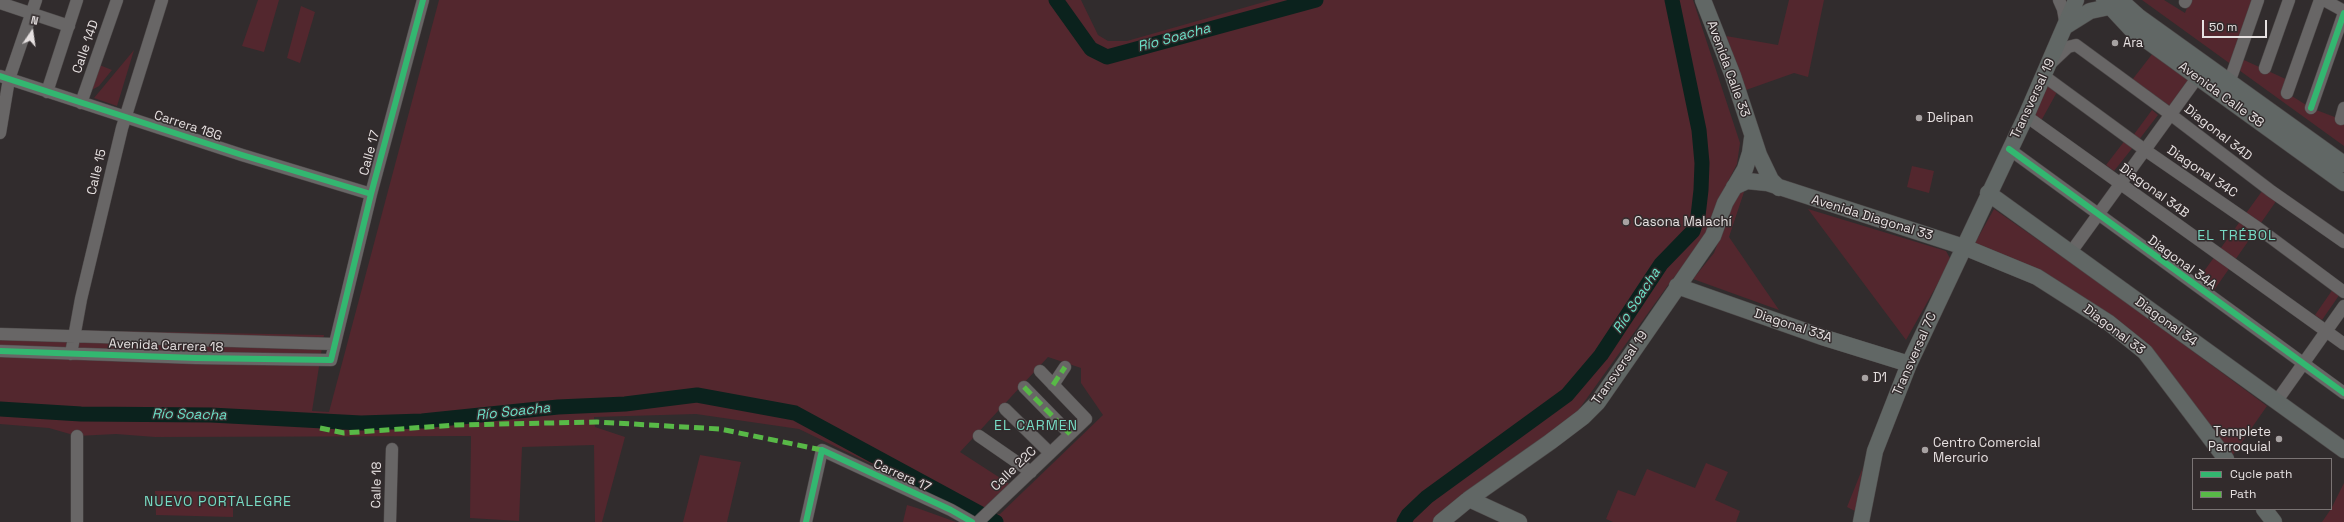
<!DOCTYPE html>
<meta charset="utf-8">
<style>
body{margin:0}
#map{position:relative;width:2344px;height:522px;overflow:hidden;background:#312c2d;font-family:"Space Grotesk",sans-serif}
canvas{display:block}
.legend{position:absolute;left:2192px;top:458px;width:140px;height:52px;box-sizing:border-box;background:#322b2c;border:1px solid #7a7474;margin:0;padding:5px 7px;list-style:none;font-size:12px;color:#e6e1e1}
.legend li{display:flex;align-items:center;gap:8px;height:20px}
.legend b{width:20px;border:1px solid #7a7474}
.north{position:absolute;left:12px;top:12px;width:40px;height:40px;-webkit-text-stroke:3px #322b2c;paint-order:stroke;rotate:13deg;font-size:11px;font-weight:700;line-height:16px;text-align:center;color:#e6e1e1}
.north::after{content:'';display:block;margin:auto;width:14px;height:18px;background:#e6e1e1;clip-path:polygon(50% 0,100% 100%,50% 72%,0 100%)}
.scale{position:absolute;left:2202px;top:20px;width:65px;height:18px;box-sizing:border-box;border:2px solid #e6e1e1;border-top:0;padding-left:5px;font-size:12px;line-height:14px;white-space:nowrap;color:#e6e1e1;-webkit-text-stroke:3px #322b2c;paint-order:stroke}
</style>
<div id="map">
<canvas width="2344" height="522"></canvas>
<ul class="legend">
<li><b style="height:5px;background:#33b770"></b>Cycle path</li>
<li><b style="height:5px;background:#58b947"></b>Path</li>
</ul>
<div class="north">N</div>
<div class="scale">50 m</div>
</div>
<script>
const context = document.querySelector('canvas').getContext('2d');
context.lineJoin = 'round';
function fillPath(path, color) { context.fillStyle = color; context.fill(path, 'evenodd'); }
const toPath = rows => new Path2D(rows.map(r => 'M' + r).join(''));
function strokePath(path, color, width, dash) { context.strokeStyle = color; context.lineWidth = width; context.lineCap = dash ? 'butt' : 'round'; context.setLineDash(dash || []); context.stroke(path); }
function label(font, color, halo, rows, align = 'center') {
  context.font = font + ' "Space Grotesk",sans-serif'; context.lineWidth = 3; context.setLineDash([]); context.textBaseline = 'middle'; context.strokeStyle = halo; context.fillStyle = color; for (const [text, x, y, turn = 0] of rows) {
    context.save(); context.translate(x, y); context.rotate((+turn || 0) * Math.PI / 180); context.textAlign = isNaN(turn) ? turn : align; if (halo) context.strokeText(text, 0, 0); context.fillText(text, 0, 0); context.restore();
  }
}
const green = toPath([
 [258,0,279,0,264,52,242,46],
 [439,0,1081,0,1098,35,1108,41,1127,41,1271,0,1693,0,1740,143,1737,164,1725,187,1713,223,1700,246,1671,281,1577,412,1433,522,986,522,975,514,799,429,696,414,594,417,595,427,625,437,602,522,595,522,594,445,522,447,519,521,470,518,471,436,155,437,116,434,77,436,49,428,0,424,0,329,324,335,312,411,329,412],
 [1048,357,1081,368,1081,383,1103,415,1000,514,994,514,1011,485,960,452],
 [1789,0,1824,0,1808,77,1794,73,1746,90,1726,36,1778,45],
 [2142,0,2164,0,2185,13,2190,0,2253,0,2233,55,2290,81,2287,93,2311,108,2340,119,2344,114,2344,146],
 [301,6,315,12,300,63,287,58],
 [134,50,117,106,94,98],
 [2153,53,2189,79,2170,106,2132,80],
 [97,64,112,70,99,86,88,92],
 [2047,83,2057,92,2041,121,2035,116],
 [2152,110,2158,115,2138,141,2132,137],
 [2126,139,2134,146,2114,171,2106,165],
 [1912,166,1934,171,1929,193,1907,187],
 [2265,187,2279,197,2210,296,2194,285],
 [1739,188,1745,189,1729,237,1779,310,1693,279,1714,253],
 [1808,209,1946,251,1951,260,1906,340],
 [1994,209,2114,293,2267,406,2232,456,2151,348,1975,243],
 [2333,289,2340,294,2322,320,2315,315],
 [700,455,741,462,727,522,683,522],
 [1706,463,1728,472,1715,500,1740,511,1736,522,1613,522,1606,519,1618,490,1635,496,1647,469,1695,488],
 [1863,467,1855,511,1847,507],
 [2344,483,2344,522,2322,522,2331,509],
 [155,491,233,492,233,517,156,515],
 [907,505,917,508,956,522,903,522]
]);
const river = toPath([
 [1056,0,1091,49,1107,57,1316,0],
 [0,409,81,414,211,415,361,423,422,421,558,407,625,404,697,395,795,413,996,522],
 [1404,522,1408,515,1427,497,1567,395,1601,355,1661,264,1693,231,1698,216,1701,190,1702,163,1699,130,1672,0]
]);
const minor = toPath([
 [2059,0,2063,9,2066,26],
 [2324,0,2344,11],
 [2185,2,2186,0],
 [0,3,69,26],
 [2051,63,2068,47,2076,45,2170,114,2271,191,2344,242],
 [2265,68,2289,0],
 [0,76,242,155,371,194],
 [2044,76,2145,150,2258,228,2344,292],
 [2229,83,2258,0],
 [47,92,77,0],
 [2287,93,2320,0],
 [81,103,117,0],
 [2311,108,2344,13],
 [2026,116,2344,344],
 [2341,119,2344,108],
 [0,133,9,79,36,0],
 [2009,149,2344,393],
 [2071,252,2197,78],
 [0,334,334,344],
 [0,351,196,358,331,360,371,194,423,0],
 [71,354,81,299,122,128,162,0],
 [1053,385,1065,367],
 [1024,387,1070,434],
 [2276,402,2344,306],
 [1005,409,1050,453],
 [77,436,77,522],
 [979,436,1031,472],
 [390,522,392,449],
 [806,522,822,450,951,510,972,522],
 [978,522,1086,419,1040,371]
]);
const major = toPath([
 [1703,0,1733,76,1759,155,1771,180,1779,188],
 [2104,0,2131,29,2344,183],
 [2120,0,2139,17,2344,164],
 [2066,26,2090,11,2109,7],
 [1734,187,1747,181,1767,183,1964,247,2037,277,2109,323,2145,352,2226,459],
 [1988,193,2344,450],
 [1677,286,1822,337,1909,364],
 [1469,499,1519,522],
 [2264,509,2274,522],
 [1441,522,1469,499,1550,442,1583,417,1598,402,1713,236,1725,203,1745,169,1750,153,1752,138],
 [1861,522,1875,451,1909,364,2026,116,2076,0]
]);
const quiet = toPath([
 [1053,385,1065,367],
 [1024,387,1070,434],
 [320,428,344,433,455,425,597,422,720,429,822,450]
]);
const cycleway = toPath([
 [0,76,242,155,371,194],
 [2311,108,2344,13],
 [2009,149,2344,393],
 [0,351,196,358,331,360,371,194,423,0],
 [806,522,822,450,951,510,972,522]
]);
const markers = [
 [2115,43,4,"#a7a2a2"],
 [1919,118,4,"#a7a2a2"],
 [1626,222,4,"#a7a2a2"],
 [1865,378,4,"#a7a2a2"],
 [2279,439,4,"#a7a2a2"],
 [1925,450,4,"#a7a2a2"]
];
const poiNames = [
 ["Ara",2123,43],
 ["Delipan",1927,118],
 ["Casona Malachí",1634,222],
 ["D1",1873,378],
 ["Templete",2271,432,"right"],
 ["Parroquial",2271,447,"right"],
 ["Centro Comercial",1933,443],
 ["Mercurio",1933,458]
];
const streetNames = [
 ["Calle 14D",86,47,-71],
 ["Avenida Calle 33",1728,69,70],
 ["Avenida Calle 38",2221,95,36],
 ["Transversal 19",2033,99,-65],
 ["Carrera 18G",188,126,18],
 ["Diagonal 34D",2218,133,38],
 ["Calle 17",370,153,-75],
 ["Calle 15",97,172,-77],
 ["Diagonal 34C",2202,172,34],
 ["Diagonal 34B",2154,191,36],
 ["Avenida Diagonal 33",1872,218,17],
 ["Diagonal 34A",2182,263,36],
 ["Diagonal 34",2166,322,36],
 ["Diagonal 33A",1793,326,18],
 ["Diagonal 33",2114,330,37],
 ["Avenida Carrera 18",166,346,2],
 ["Transversal 7C",1915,354,-66],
 ["Transversal 19",1620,368,-55],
 ["Calle 22C",1014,469,-44],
 ["Carrera 17",902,476,24],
 ["Calle 18",377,485,-89]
];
const waterNames = [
 ["Río Soacha",1174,38,-15],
 ["Río Soacha",1637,301,-57],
 ["Río Soacha",513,412,-6],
 ["Río Soacha",189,415,1]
];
const neighbourhoodNames = [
 ["EL TRÉBOL",2237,236],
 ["EL CARMEN",1036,426],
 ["NUEVO PORTALEGRE",218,502]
];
fillPath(green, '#53272e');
strokePath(river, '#0b221d', 15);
strokePath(minor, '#4e4a4a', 13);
strokePath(major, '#4e4a4a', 17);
strokePath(minor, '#686666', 12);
strokePath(major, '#616765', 16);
strokePath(quiet, '#58b947', 5, [10, 5]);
strokePath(cycleway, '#33b770', 6);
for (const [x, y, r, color] of markers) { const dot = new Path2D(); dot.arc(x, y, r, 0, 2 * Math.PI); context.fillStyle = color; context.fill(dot); strokePath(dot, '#322b2c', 1.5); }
label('13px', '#e6e1e1', '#322b2c', poiNames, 'left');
label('13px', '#e6e1e1', '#322b2c', streetNames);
label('italic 14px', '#6ce1c8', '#322b2c', waterNames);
context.letterSpacing = '1px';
label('14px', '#77dbc4', '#322b2c', neighbourhoodNames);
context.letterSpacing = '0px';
</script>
